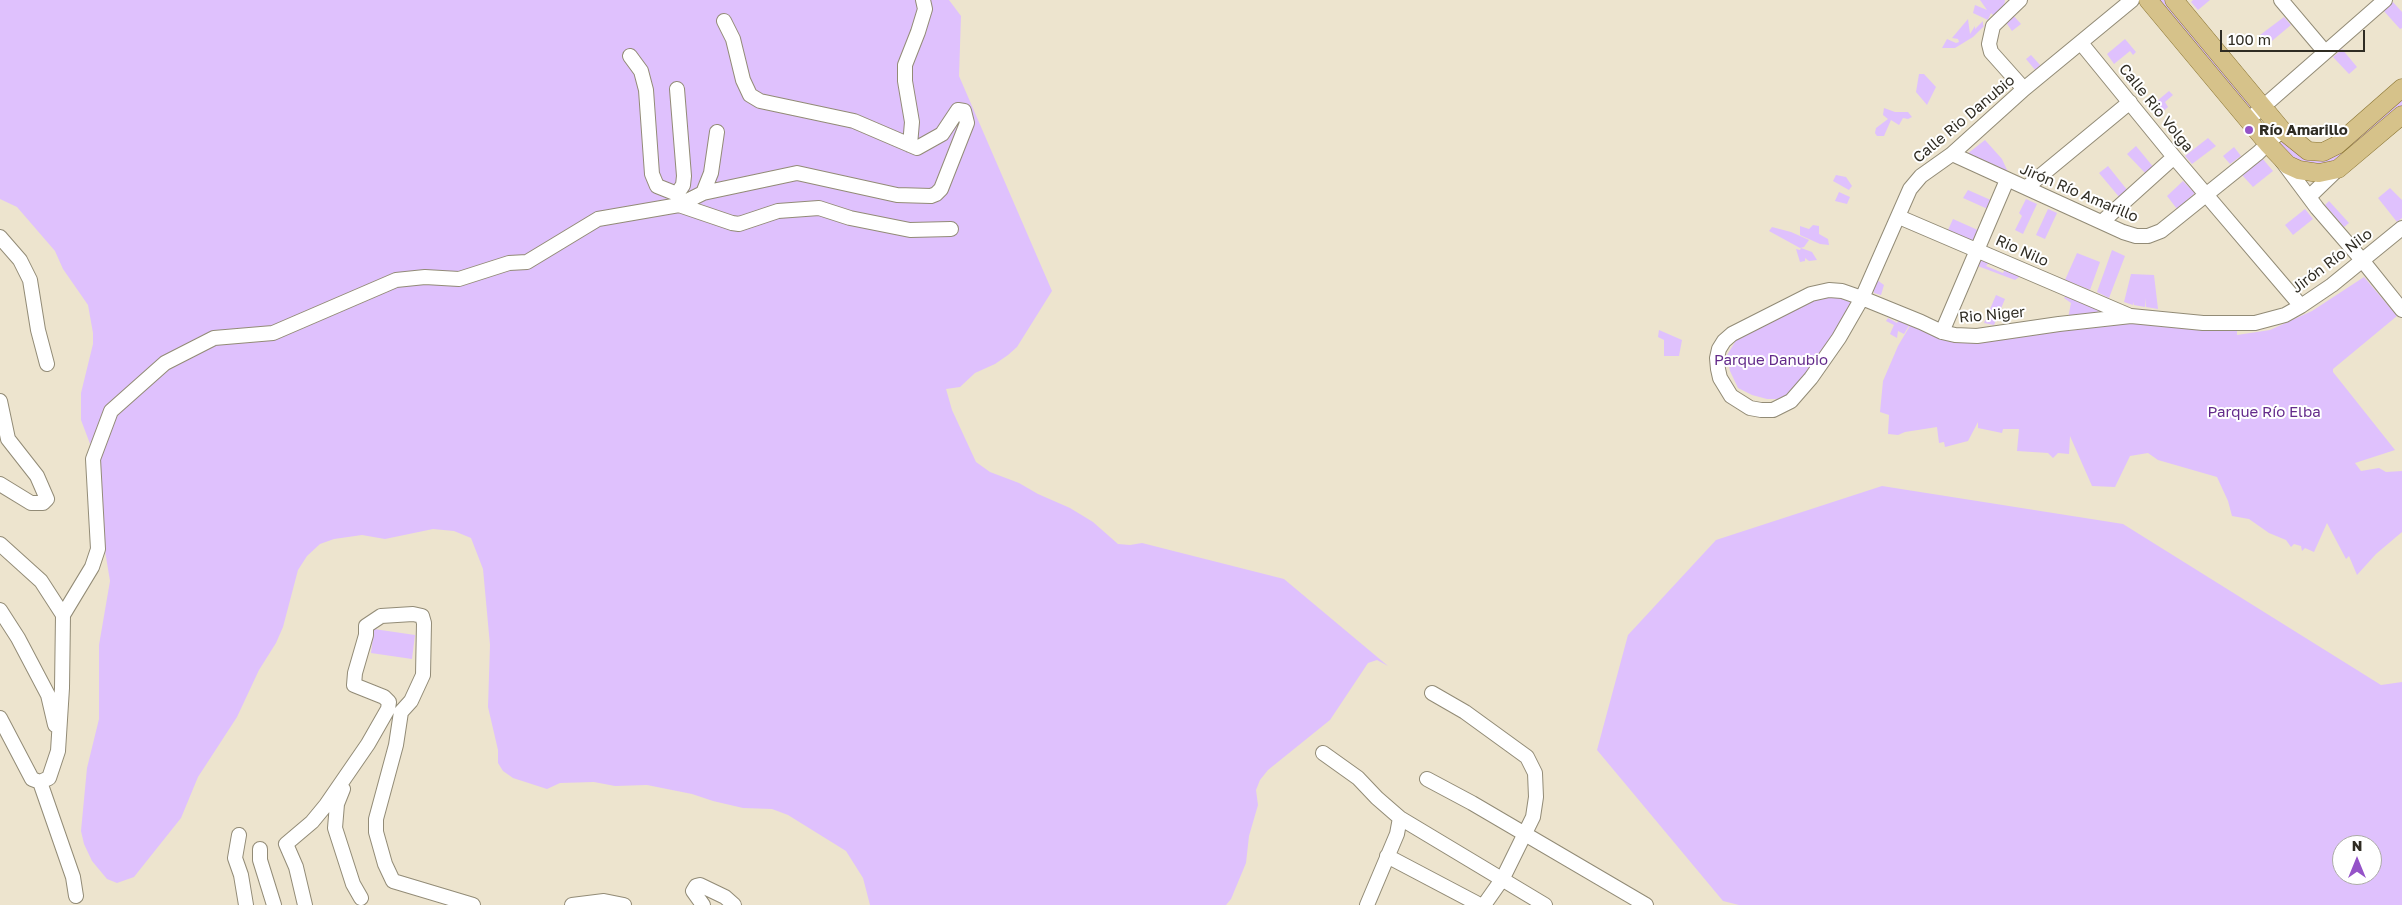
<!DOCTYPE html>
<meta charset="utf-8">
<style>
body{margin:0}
#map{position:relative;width:2402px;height:905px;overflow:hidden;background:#ede4ce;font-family:"Golos Text",sans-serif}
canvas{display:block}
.north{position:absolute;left:2332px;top:835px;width:50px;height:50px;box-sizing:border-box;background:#fff;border:1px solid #acaba7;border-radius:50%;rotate:0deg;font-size:14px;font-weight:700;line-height:20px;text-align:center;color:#2f2c23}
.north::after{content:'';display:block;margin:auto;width:18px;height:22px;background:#9553c8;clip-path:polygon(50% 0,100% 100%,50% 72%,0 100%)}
.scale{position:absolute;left:2220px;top:30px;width:145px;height:22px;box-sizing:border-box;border:2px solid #2f2c23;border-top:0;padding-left:6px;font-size:15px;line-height:18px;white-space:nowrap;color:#2f2c23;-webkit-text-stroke:4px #fff;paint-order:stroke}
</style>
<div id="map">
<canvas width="2402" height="905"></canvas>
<div class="north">N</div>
<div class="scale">100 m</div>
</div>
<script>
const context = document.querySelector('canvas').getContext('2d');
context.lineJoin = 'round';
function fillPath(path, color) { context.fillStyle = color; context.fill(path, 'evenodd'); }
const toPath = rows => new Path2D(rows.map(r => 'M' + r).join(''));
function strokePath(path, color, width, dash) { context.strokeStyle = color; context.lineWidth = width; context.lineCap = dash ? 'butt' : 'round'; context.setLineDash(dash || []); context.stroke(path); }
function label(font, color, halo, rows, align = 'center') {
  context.font = font + ' "Golos Text",sans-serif'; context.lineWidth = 4; context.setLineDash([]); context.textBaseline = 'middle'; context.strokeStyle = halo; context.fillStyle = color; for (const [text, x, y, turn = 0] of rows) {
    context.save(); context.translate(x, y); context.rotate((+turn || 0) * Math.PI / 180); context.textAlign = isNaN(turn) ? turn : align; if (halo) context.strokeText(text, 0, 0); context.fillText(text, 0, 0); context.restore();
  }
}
const green = toPath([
 [0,0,949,0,961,16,959,76,1052,291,1017,347,1008,355,995,364,975,373,960,387,946,389,952,410,976,462,990,472,1019,483,1038,494,1070,508,1093,522,1118,544,1130,545,1142,543,1284,579,1388,666,1377,660,1368,663,1330,720,1268,770,1260,780,1256,790,1258,805,1249,836,1246,863,1231,899,1226,905,870,905,863,878,846,851,788,815,772,809,743,808,713,801,692,794,647,785,615,786,594,782,560,783,547,789,513,778,503,771,498,763,498,750,488,707,490,645,483,569,471,538,454,531,433,529,385,539,362,535,334,539,320,544,307,556,298,570,283,627,276,643,259,670,237,717,198,777,181,818,134,877,117,883,107,879,92,861,84,844,81,831,87,768,99,719,99,645,110,581,102,533,95,457,81,420,81,393,93,344,93,333,88,305,63,269,55,251,17,207,0,199],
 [1980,0,2005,0,2004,7,1995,17,1991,13,1988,20,1973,13,1975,5,1987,10],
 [2154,0,2168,0,2254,105,2251,110],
 [2193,0,2210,0,2198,10,2191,2],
 [2393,2,2402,12,2402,28,2400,29,2383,10],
 [2012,14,2021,24,2012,31,2005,21],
 [2284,17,2291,25,2267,45,2260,35],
 [1968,19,1970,34,1975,26,1975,29,1983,21,1983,26,1987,23,1973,37,1955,48,1942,48,1947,39,1956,43,1959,42,1958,39,1952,38],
 [2125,39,2136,52,2133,55,2130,51,2114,64,2107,54],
 [2342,49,2357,67,2349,74,2333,57],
 [2031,55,2041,66,2036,71,2026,59],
 [1919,74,1924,74,1936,87,1927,105,1916,92],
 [2169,91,2173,95,2165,102,2168,107,2158,116,2150,107],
 [2402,95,2402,108,2332,167,2299,166,2278,145,2283,141,2303,155],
 [1884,108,1895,112,1908,112,1912,117,1908,119,1903,118,1899,125,1891,120,1884,136,1877,136,1875,133,1876,128,1888,119,1883,115],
 [2208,138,2216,146,2192,164,2185,156],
 [1985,140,2002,159,2008,172,1967,154],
 [2136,146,2155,169,2147,175,2127,154],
 [2234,147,2241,156,2230,164,2223,156],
 [2262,158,2273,171,2253,187,2242,175],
 [2108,166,2128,191,2120,198,2099,173],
 [1836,175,1846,177,1852,186,1849,190,1833,181],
 [2183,181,2195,193,2177,209,2167,196],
 [2390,188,2402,200,2402,218,2397,222,2378,198],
 [1968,190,1993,201,1990,210,1963,198],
 [1839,192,1850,197,1847,204,1835,201],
 [2026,199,2037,204,2023,234,2015,230,2022,216,2019,213],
 [2329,201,2349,223,2344,227,2325,205],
 [2048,209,2057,213,2045,239,2036,235],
 [2305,209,2313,219,2293,235,2285,225],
 [1953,219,1980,231,1977,243,1948,230],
 [1813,225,1819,226,1819,234,1828,239,1829,245,1820,244,1800,235,1800,226,1809,229],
 [1772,227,1791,232,1809,240,1804,247,1800,248,1769,231],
 [1801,248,1812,252,1817,260,1809,261,1805,258,1805,261,1800,262,1796,249,1800,250],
 [2112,250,2125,256,2109,298,2097,292],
 [2077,253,2100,262,2090,290,2065,280],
 [1983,257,1991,260,1986,266,2003,273,2005,269,2013,271,2014,274,2022,275,2015,280,1975,265],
 [2131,274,2154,275,2158,309,2146,307,2145,298,2145,307,2134,305,2134,302,2133,305,2124,302],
 [2364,277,2397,316,2333,369,2333,372,2395,450,2355,463,2361,471,2379,468,2386,472,2402,471,2402,532,2376,554,2357,575,2349,556,2346,559,2327,523,2314,552,2305,548,2302,551,2301,546,2294,544,2291,547,2286,540,2269,533,2249,519,2232,516,2228,501,2217,477,2158,460,2148,453,2130,456,2115,487,2092,486,2070,436,2069,454,2058,453,2053,458,2048,453,2017,451,2019,429,2003,429,2002,433,1978,428,1978,422,1968,441,1945,447,1944,442,1939,443,1937,427,1905,432,1898,435,1888,434,1889,415,1880,412,1883,381,1898,346,1911,324,1939,336,2130,323,2220,331,2237,331,2237,335,2270,330,2312,311],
 [1877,280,1884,285,1881,295,1874,293,1873,287],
 [2067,294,2097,307,2101,311,2068,318,2071,303,2064,298],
 [1827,295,1853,302,1844,325,1794,393,1777,399,1767,399,1752,395,1738,388,1730,371,1727,355,1740,334],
 [1996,295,2005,299,1994,325,1984,323],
 [1888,318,1897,323,1899,319,1910,324,1904,334,1898,331,1897,338,1890,334,1894,325,1886,321],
 [1659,330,1682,340,1679,356,1664,356,1664,340,1658,337],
 [1882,486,2123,524,2381,685,2402,682,2402,905,1739,905,1723,901,1597,750,1628,635,1716,540],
 [2342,845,2372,845,2372,875,2342,875],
 [374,629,415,635,412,659,371,653]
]);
const minor = toPath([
 [2020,0,1993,26,1989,44,1991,52,2024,89],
 [2132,0,2024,89,1952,154,1921,176,1910,189,1862,298,1839,338,1811,378,1791,401,1773,410,1761,410,1750,408,1731,396,1720,378,1718,369,1717,358,1719,349,1724,341,1732,334,1811,294,1829,290,1842,291,1862,298,1921,322,1942,332,1955,335,1977,336,2059,324,2131,316,2203,323,2255,323,2285,315,2301,306,2332,285,2402,228],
 [2281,0,2325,52],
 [2081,43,2174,157,2301,306],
 [630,56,641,71,646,90,652,174,657,186,677,194,683,185,684,176,677,89],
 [2248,120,2385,0],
 [910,145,912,122,905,81,905,65,918,32,925,9,923,0],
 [1952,154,2123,232,2136,236,2148,236,2161,231,2258,153,2282,130],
 [2282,161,2317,208,2362,260,2402,310],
 [2027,187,2130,102],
 [703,193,711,173,717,132],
 [677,194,679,205,732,223,739,224,778,211,819,208,850,218,910,230,951,229],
 [2309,197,2338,169],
 [1899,217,2128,315],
 [2103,221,2174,157],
 [0,237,20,260,30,280,38,330,47,364],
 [1942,332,2007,180],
 [0,401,8,439,37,476,47,499,43,503,31,503,0,484],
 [0,544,41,581,63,615],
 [0,610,18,638,48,695,55,725],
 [1432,693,1465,712,1527,757,1535,773,1536,797,1533,817,1503,878,1484,905],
 [0,718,32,779,40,782,49,778,58,751,62,688,63,615,92,567,98,549,93,459,111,411,165,363,214,338,273,333,396,280,425,277,459,279,509,263,527,262,598,219,679,205,703,193,797,173,897,195,931,196,936,194,941,189,967,123,964,111,958,110,942,134,917,148,854,121,760,101,750,95,743,80,733,39,724,21],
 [1323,753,1358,778,1377,798,1400,818,1397,834,1367,905],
 [1427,779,1472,803,1646,905],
 [40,782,73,877,76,896],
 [343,789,337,804,335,828,353,884,361,898],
 [1400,818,1545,905],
 [239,835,235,858,241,875,246,905],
 [260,849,260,860,274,905],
 [1387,856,1480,905],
 [305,905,296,867,286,844,312,822,326,805,368,744,388,709,389,702,384,697,354,685,355,673,366,635,366,626,381,616,413,614,422,616,424,623,423,675,411,701,401,712,396,745,376,819,376,832,385,864,393,881,473,905],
 [572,905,604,901,624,905],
 [703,905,693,891,696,886,700,885,725,897,734,905]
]);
const major = toPath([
 [2148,0,2268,144,2288,165,2299,170,2319,173,2338,169,2402,115],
 [2174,0,2282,130,2308,151,2323,152,2337,145,2402,88]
]);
const markers = [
 [2249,130,5,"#9553c8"]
];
const streetNames = [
 ["Calle Rio Volga",2156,108,51],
 ["Calle Rio Danubio",1964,119,-40],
 ["Jirón Río Amarillo",2079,193,23],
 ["Rio Nilo",2022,251,24],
 ["Jirón Río Nilo",2332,261,-37],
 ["Rio Niger",1992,315,-5]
];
const poiNames = [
 ["Río Amarillo",2259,130]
];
const parkNames = [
 ["Parque Danubio",1771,360],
 ["Parque Río Elba",2264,412]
];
fillPath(green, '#dfc1fd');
strokePath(minor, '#928b76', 16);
strokePath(major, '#897433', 19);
strokePath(minor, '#fff', 14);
strokePath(major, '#d6c28a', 18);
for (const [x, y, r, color] of markers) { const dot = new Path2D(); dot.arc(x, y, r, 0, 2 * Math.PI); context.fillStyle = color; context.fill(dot); strokePath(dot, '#fff', 2); }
label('15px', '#2f2c23', '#fff', streetNames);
label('bold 15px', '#2f2c23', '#fff', poiNames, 'left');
label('15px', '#632a8b', '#fff', parkNames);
</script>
